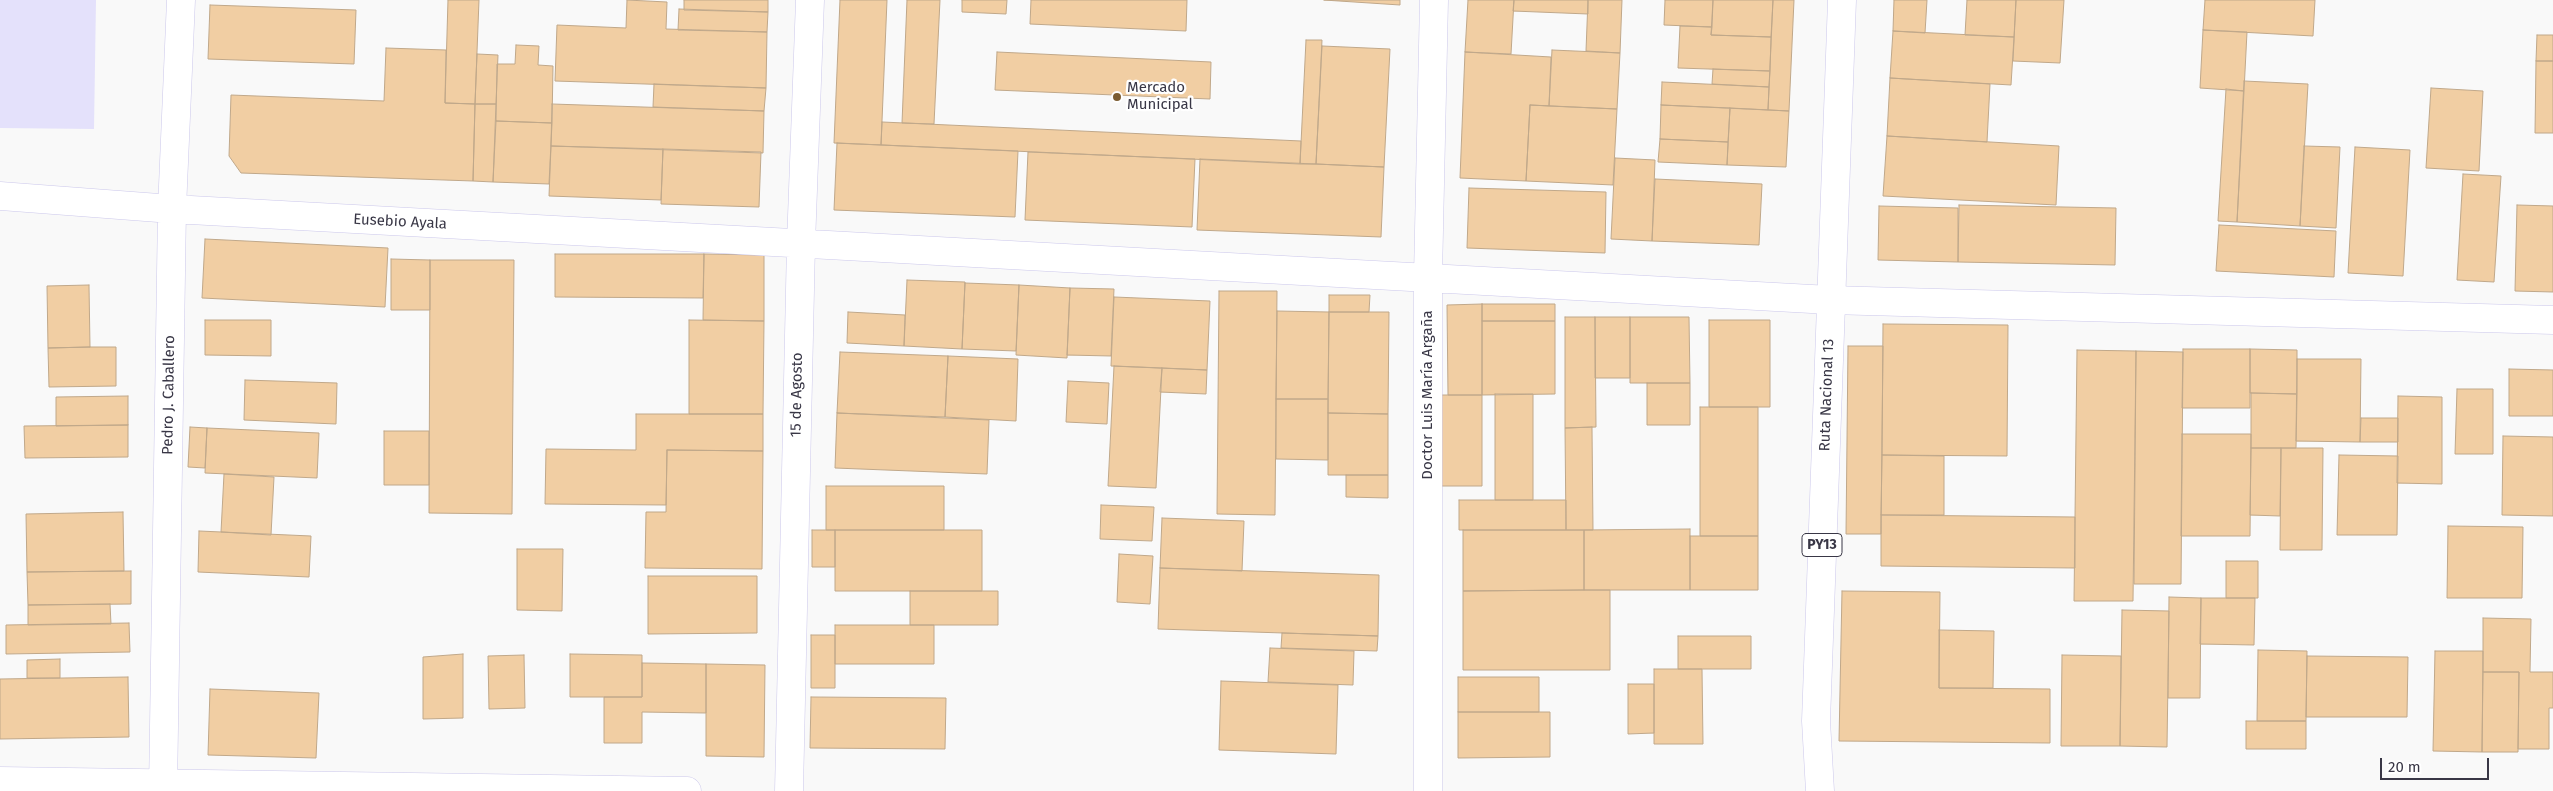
<!DOCTYPE html>
<meta charset="utf-8">
<style>
body{margin:0}
#map{position:relative;width:2553px;height:791px;overflow:hidden;background:#f9f9f9;font-family:"Fira Sans",sans-serif}
canvas{display:block}
.scale{position:absolute;left:2380px;top:758px;width:109px;height:22px;box-sizing:border-box;border:2px solid #393746;border-top:0;padding-left:6px;font-size:15px;line-height:18px;white-space:nowrap;color:#393746;-webkit-text-stroke:4px #fff;paint-order:stroke}
</style>
<div id="map">
<canvas width="2553" height="791"></canvas>
<div class="scale">20 m</div>
</div>
<script>
const context = document.querySelector('canvas').getContext('2d');
context.lineJoin = 'round';
function fillPath(path, color) { context.fillStyle = color; context.fill(path, 'evenodd'); }
const toPath = rows => new Path2D(rows.map(r => 'M' + r).join(''));
function strokePath(path, color, width, dash) { context.strokeStyle = color; context.lineWidth = width; context.lineCap = dash ? 'butt' : 'round'; context.setLineDash(dash || []); context.stroke(path); }
function label(font, color, halo, rows, align = 'center') {
  context.font = font + ' "Fira Sans",sans-serif'; context.lineWidth = 4.5; context.setLineDash([]); context.textBaseline = 'middle'; context.strokeStyle = halo; context.fillStyle = color; for (const [text, x, y, turn = 0] of rows) {
    context.save(); context.translate(x, y); context.rotate((+turn || 0) * Math.PI / 180); context.textAlign = isNaN(turn) ? turn : align; if (halo) context.strokeText(text, 0, 0); context.fillText(text, 0, 0); context.restore();
  }
}
const green = toPath([
 [0,0,96,0,94,129,0,128]
]);
const building = toPath([
 [448,0,479,0,475,104,445,103,448,0],
 [627,0,667,2,666,29,767,32,766,88,555,81,557,25,626,28,627,0],
 [684,0,768,0,768,12,684,10,684,0],
 [840,0,887,0,881,145,834,143,840,0],
 [907,0,940,0,934,124,902,123,907,0],
 [962,0,1007,0,1006,14,962,12,962,0],
 [1031,0,1187,0,1186,31,1030,24,1031,0],
 [1324,0,1400,0,1400,5,1324,0],
 [1468,0,1514,0,1511,54,1465,52,1468,0],
 [1514,0,1588,0,1588,14,1513,11,1514,0],
 [1588,0,1622,0,1620,53,1586,51,1588,0],
 [1665,0,1713,0,1712,27,1664,25,1665,0],
 [1713,0,1773,0,1771,37,1711,35,1713,0],
 [1773,0,1794,0,1789,111,1768,110,1773,0],
 [1894,0,1927,0,1925,33,1893,31,1894,0],
 [1967,0,2016,0,2014,37,1965,35,1967,0],
 [2016,0,2064,0,2060,63,2013,61,2016,0],
 [2205,0,2315,0,2313,36,2203,30,2205,0],
 [210,5,356,10,354,64,208,59,210,5],
 [679,9,768,12,767,32,678,30,679,9],
 [1680,26,1712,27,1711,35,1771,37,1770,71,1678,68,1680,26],
 [2203,30,2247,32,2244,91,2200,88,2203,30],
 [1893,31,2014,37,2011,85,1890,78,1893,31],
 [2537,35,2553,35,2553,61,2536,61,2537,35],
 [1306,40,1322,40,1316,164,1300,164,1306,40],
 [516,45,539,46,538,65,553,66,552,123,496,121,497,64,515,64,516,45],
 [1322,46,1390,49,1384,167,1316,164,1322,46],
 [386,48,446,50,445,103,475,104,473,181,241,173,229,156,231,95,384,101,386,48],
 [1552,50,1620,53,1617,109,1549,106,1552,50],
 [997,52,1211,62,1210,99,995,90,997,52],
 [1465,52,1551,57,1549,106,1530,105,1526,181,1460,178,1465,52],
 [477,54,498,55,496,104,475,104,477,54],
 [2536,61,2553,61,2553,133,2535,133,2536,61],
 [1713,69,1770,71,1769,87,1712,84,1713,69],
 [1890,78,1990,84,1987,142,1887,136,1890,78],
 [2244,81,2308,84,2300,226,2237,222,2244,81],
 [1662,82,1769,87,1768,110,1661,105,1662,82],
 [654,84,766,88,764,111,653,107,654,84],
 [2431,88,2483,91,2479,171,2426,168,2431,88],
 [2226,89,2244,91,2237,222,2218,221,2226,89],
 [475,104,496,104,493,182,473,181,475,104],
 [552,104,764,111,763,153,551,146,552,104],
 [1530,105,1617,109,1613,185,1526,181,1530,105],
 [1661,105,1730,108,1728,142,1660,139,1661,105],
 [1730,108,1789,111,1786,167,1727,165,1730,108],
 [496,121,552,123,549,184,493,182,496,121],
 [882,122,1301,141,1300,164,881,145,882,122],
 [1887,136,2059,146,2056,205,1883,196,1887,136],
 [1660,139,1728,142,1727,165,1658,162,1660,139],
 [837,143,1018,151,1015,217,834,210,837,143],
 [551,146,663,149,661,200,549,196,551,146],
 [2304,146,2340,147,2336,228,2300,226,2304,146],
 [2355,147,2410,150,2403,276,2348,273,2355,147],
 [663,149,761,152,759,207,661,204,663,149],
 [1028,152,1195,159,1192,227,1025,220,1028,152],
 [1615,158,1655,160,1652,241,1611,239,1615,158],
 [1200,159,1384,167,1381,237,1197,230,1200,159],
 [2463,174,2501,176,2494,282,2457,280,2463,174],
 [1655,179,1762,184,1759,245,1652,241,1655,179],
 [1469,188,1606,192,1605,253,1467,248,1469,188],
 [1959,205,2116,208,2115,265,1958,262,1959,205],
 [2517,205,2553,206,2553,292,2515,291,2517,205],
 [1879,206,1958,208,1958,262,1878,260,1879,206],
 [2219,225,2336,231,2334,277,2216,271,2219,225],
 [205,239,388,248,385,307,202,298,205,239],
 [555,254,704,254,703,298,555,297,555,254],
 [704,254,764,255,764,321,703,320,704,254],
 [391,259,430,260,430,310,391,310,391,259],
 [430,260,514,260,512,514,429,513,430,260],
 [907,280,965,282,962,349,904,346,907,280],
 [965,283,1019,285,1016,351,962,349,965,283],
 [89,285,90,347,48,348,47,286,89,285],
 [1019,285,1070,288,1067,358,1016,355,1019,285],
 [1070,288,1114,289,1111,356,1067,355,1070,288],
 [1219,291,1277,291,1275,515,1217,514,1219,291],
 [1329,295,1370,295,1369,312,1329,312,1329,295],
 [1114,297,1210,301,1207,370,1111,366,1114,297],
 [1482,304,1555,304,1555,321,1482,321,1482,304],
 [1482,304,1482,395,1448,395,1447,305,1482,304],
 [1277,311,1329,312,1328,399,1276,399,1277,311],
 [848,312,905,315,904,346,847,343,848,312],
 [1329,312,1389,312,1388,414,1328,413,1329,312],
 [1565,317,1595,317,1596,427,1565,428,1565,317],
 [1595,317,1630,317,1630,378,1595,378,1595,317],
 [1630,317,1689,317,1690,383,1630,383,1630,317],
 [205,320,271,320,271,356,205,355,205,320],
 [689,320,764,321,763,414,689,414,689,320],
 [1709,320,1770,320,1770,407,1709,407,1709,320],
 [1482,321,1555,321,1555,394,1482,395,1482,321],
 [1883,324,2008,325,2007,456,1882,455,1883,324],
 [1848,346,1883,346,1881,534,1846,534,1848,346],
 [90,347,116,347,116,386,49,387,48,348,90,347],
 [2183,349,2250,349,2250,408,2182,408,2183,349],
 [2250,349,2297,350,2297,394,2250,393,2250,349],
 [2077,350,2136,351,2133,601,2074,601,2077,350],
 [2136,351,2183,352,2181,584,2134,584,2136,351],
 [840,352,948,356,945,417,837,413,840,352],
 [948,356,1018,359,1016,421,945,417,948,356],
 [2297,359,2361,359,2360,442,2296,441,2297,359],
 [1114,366,1162,368,1156,488,1108,486,1114,366],
 [1162,368,1207,370,1206,394,1160,392,1162,368],
 [2509,369,2553,370,2553,416,2509,416,2509,369],
 [245,380,337,383,336,424,244,420,245,380],
 [1068,381,1109,383,1107,424,1066,422,1068,381],
 [1647,383,1690,383,1690,425,1647,425,1647,383],
 [2457,389,2493,389,2493,454,2455,454,2457,389],
 [2251,393,2297,394,2296,448,2251,448,2251,393],
 [1495,394,1533,394,1533,500,1495,500,1495,394],
 [1438,395,1482,395,1482,486,1438,486,1438,395],
 [128,396,128,425,56,426,56,397,128,396],
 [2398,396,2442,397,2442,484,2397,483,2398,396],
 [1276,399,1328,399,1328,460,1276,459,1276,399],
 [1700,407,1758,407,1758,536,1700,536,1700,407],
 [837,413,989,420,987,474,835,468,837,413],
 [1328,413,1388,414,1388,475,1328,475,1328,413],
 [636,414,763,414,763,451,667,450,666,505,545,504,546,449,636,450,636,414],
 [2361,418,2398,418,2398,442,2360,442,2361,418],
 [128,425,128,457,25,458,24,426,128,425],
 [190,427,207,428,205,468,188,467,190,427],
 [1592,427,1593,530,1566,530,1565,428,1592,427],
 [207,428,319,433,317,478,205,473,207,428],
 [384,431,429,431,429,485,384,485,384,431],
 [2182,434,2251,434,2250,536,2181,536,2182,434],
 [2503,436,2553,437,2553,516,2502,515,2503,436],
 [2251,448,2281,448,2280,516,2250,515,2251,448],
 [2281,448,2323,448,2322,550,2280,550,2281,448],
 [667,450,763,451,762,569,645,568,646,512,666,512,667,450],
 [1882,455,1944,456,1944,515,1881,515,1882,455],
 [2339,455,2398,456,2397,535,2337,535,2339,455],
 [224,474,274,477,271,535,221,532,224,474],
 [1346,475,1388,475,1388,498,1346,497,1346,475],
 [826,486,944,486,944,530,826,530,826,486],
 [1459,500,1566,500,1566,530,1459,530,1459,500],
 [1101,505,1154,507,1152,541,1100,539,1101,505],
 [123,512,124,571,27,572,26,514,123,512],
 [1881,515,2075,517,2075,568,1881,566,1881,515],
 [1162,518,1244,521,1242,571,1160,568,1162,518],
 [2448,526,2523,527,2522,598,2447,598,2448,526],
 [1690,529,1690,590,1584,590,1584,530,1690,529],
 [812,530,835,530,835,567,812,567,812,530],
 [835,530,982,530,982,591,835,591,835,530],
 [1463,530,1584,530,1584,590,1463,591,1463,530],
 [199,531,311,536,309,577,198,572,199,531],
 [1690,536,1758,536,1758,590,1690,590,1690,536],
 [517,549,563,549,562,611,517,610,517,549],
 [1119,554,1153,556,1150,604,1117,602,1119,554],
 [2226,561,2258,561,2258,598,2226,598,2226,561],
 [1160,568,1379,575,1378,636,1158,629,1160,568],
 [131,571,131,604,28,605,27,572,131,571],
 [648,576,757,576,757,633,648,634,648,576],
 [1584,590,1610,590,1610,670,1463,670,1463,591,1584,590],
 [910,591,998,591,998,625,910,625,910,591],
 [1842,591,1940,592,1939,688,2050,689,2050,743,1839,741,1842,591],
 [2169,597,2201,598,2200,698,2168,698,2169,597],
 [2201,598,2255,598,2254,645,2200,644,2201,598],
 [110,604,111,624,28,625,28,605,110,604],
 [2122,610,2169,611,2167,747,2120,746,2122,610],
 [2483,618,2531,619,2530,672,2553,672,2553,708,2549,708,2549,749,2518,749,2519,672,2483,672,2483,618],
 [129,623,130,652,6,654,6,625,129,623],
 [835,625,934,625,934,664,835,664,835,625],
 [1939,630,1994,631,1993,688,1939,688,1939,630],
 [1282,633,1378,636,1377,651,1281,648,1282,633],
 [811,635,835,635,835,688,811,688,811,635],
 [1678,636,1751,636,1751,669,1678,669,1678,636],
 [1270,648,1354,651,1353,685,1268,682,1270,648],
 [2258,650,2307,651,2306,721,2257,721,2258,650],
 [2435,651,2483,651,2482,752,2433,751,2435,651],
 [463,654,463,718,423,719,423,657,463,654],
 [570,654,642,655,642,697,570,697,570,654],
 [524,655,525,708,489,709,488,656,524,655],
 [2062,655,2121,656,2120,746,2061,746,2062,655],
 [2307,656,2408,657,2407,717,2306,717,2307,656],
 [60,659,60,678,27,678,27,660,60,659],
 [642,663,706,664,706,713,642,712,642,743,604,743,604,697,642,697,642,663],
 [706,664,765,665,764,757,706,756,706,664],
 [1654,669,1702,669,1703,744,1654,744,1654,669],
 [2483,672,2519,672,2518,752,2482,752,2483,672],
 [128,677,129,737,0,739,0,679,128,677],
 [1458,677,1539,677,1539,712,1458,712,1458,677],
 [1221,681,1338,685,1336,754,1219,750,1221,681],
 [1628,684,1654,684,1654,733,1628,734,1628,684],
 [210,689,319,693,316,758,208,755,210,689],
 [811,697,946,698,945,749,810,748,811,697],
 [1458,712,1550,712,1550,757,1458,758,1458,712],
 [2246,721,2306,721,2306,749,2246,749,2246,721]
]);
const minor = toPath([
 [0,196,172,209,1830,300,2553,320],
 [0,781,687,791],
 [163,791,172,209,181,0],
 [789,791,801,244,810,0],
 [1428,791,1428,276,1434,0]
]);
const highway = toPath([
 [1820,791,1816,721,1842,0]
]);
const markers = [
 [1117,97,5,"#7c5c31"]
];
const shields = [
 [1822,545,40]
];
const shieldNames = [
 ["PY13",1822,545]
];
const poiNames = [
 ["Mercado",1127,88],
 ["Municipal",1127,105]
];
const streetNames = [
 ["Eusebio Ayala",400,222,3],
 ["Pedro J. Caballero",169,395,-89],
 ["15 de Agosto",797,395,-89],
 ["Doctor Luis María Argaña",1428,395,-90],
 ["Ruta Nacional 13",1827,395,-88]
];
fillPath(green, '#e4e1fb');
fillPath(building, '#f1cea3');
strokePath(building, '#c0a88a', 1);
strokePath(minor, '#cbc7eb', 29);
strokePath(highway, '#cbc7eb', 29);
strokePath(minor, '#fff', 28);
strokePath(highway, '#fff', 28);
for (const [x, y, r, color] of markers) { const dot = new Path2D(); dot.arc(x, y, r, 0, 2 * Math.PI); context.fillStyle = color; context.fill(dot); strokePath(dot, '#fff', 2); }
for (const [x, y, w] of shields) { const box = new Path2D(); box.roundRect(x - w / 2, y - 11.5, w, 23, 4); context.fillStyle = '#fff'; context.fill(box); strokePath(box, '#393746', 1); }
label('bold 14px', '#393746', null, shieldNames);
label('15px', '#393746', '#fff', poiNames, 'left');
label('15px', '#393746', '#fff', streetNames);
</script>
